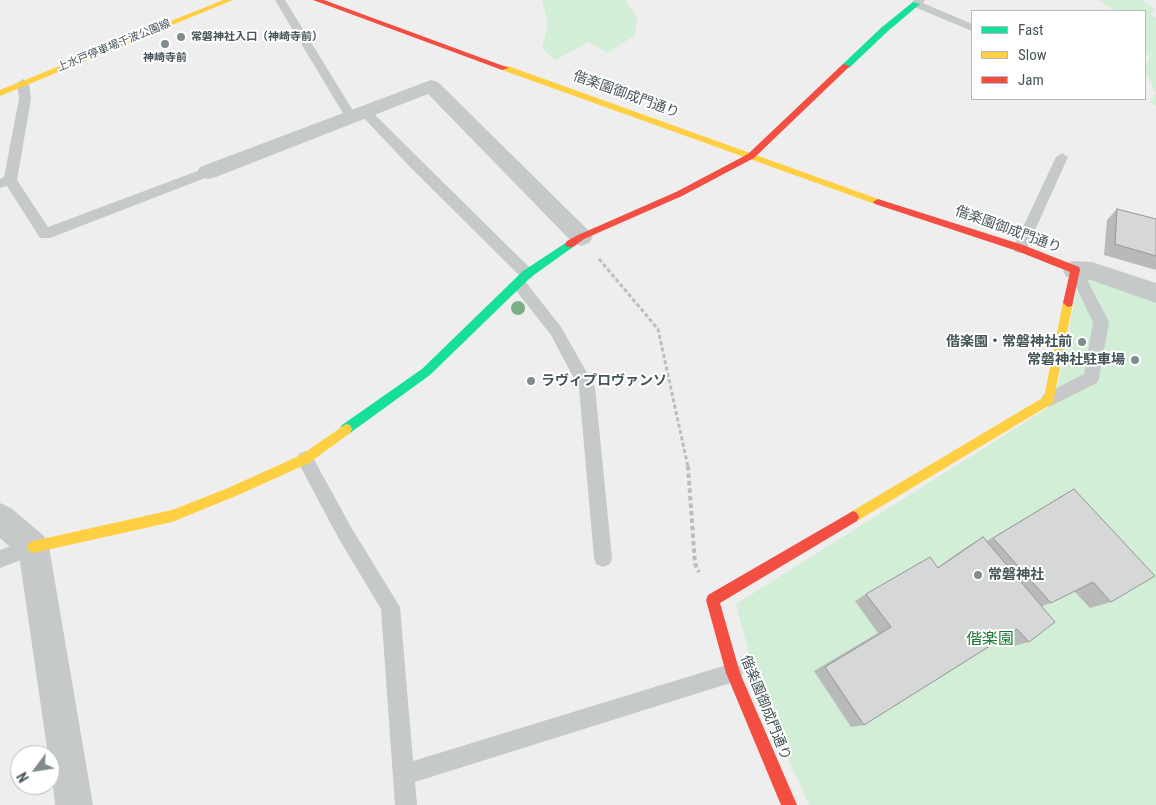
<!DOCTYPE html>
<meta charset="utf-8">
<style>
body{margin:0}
#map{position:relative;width:1156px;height:805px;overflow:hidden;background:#efeeee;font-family:"Roboto Condensed",sans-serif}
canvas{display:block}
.legend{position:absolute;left:971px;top:10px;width:175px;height:90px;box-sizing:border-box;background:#fff;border:1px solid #b5bbbd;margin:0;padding:6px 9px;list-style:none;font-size:15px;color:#45555a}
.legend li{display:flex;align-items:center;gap:10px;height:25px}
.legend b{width:25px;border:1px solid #b5bbbd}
.north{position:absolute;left:10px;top:745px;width:50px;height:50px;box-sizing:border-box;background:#fff;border:1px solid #b5bbbd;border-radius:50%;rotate:239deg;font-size:14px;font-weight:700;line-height:20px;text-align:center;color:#45555a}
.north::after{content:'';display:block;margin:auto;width:18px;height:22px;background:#808b8e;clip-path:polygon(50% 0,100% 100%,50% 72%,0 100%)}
</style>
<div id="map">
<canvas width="1156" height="805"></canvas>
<ul class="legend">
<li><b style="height:6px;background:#16e098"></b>Fast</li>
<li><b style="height:6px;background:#ffcf43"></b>Slow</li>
<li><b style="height:6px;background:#f24e42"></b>Jam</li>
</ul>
<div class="north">N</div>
</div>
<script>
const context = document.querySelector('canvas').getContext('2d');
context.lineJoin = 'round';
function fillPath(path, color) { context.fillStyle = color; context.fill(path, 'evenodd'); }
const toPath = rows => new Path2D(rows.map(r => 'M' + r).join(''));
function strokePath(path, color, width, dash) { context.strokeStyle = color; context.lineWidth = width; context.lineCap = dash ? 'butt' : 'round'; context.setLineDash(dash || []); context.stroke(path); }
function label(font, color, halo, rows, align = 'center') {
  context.font = font + ' "Roboto Condensed","Noto Sans JP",sans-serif'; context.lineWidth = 4; context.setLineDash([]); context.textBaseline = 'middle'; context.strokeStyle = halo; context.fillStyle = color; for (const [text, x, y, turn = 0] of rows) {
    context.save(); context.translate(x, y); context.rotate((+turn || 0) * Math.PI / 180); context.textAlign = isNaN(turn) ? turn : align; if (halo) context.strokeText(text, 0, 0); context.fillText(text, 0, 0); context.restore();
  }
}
const green = toPath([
 [542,0,625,0,637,17,635,35,608,53,589,42,555,60,542,48,548,24],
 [1098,0,1142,0,1155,9,1151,15,1156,18,1156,106,1151,102,1156,93,1145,71,1149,57,1145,50,1145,11,1116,11],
 [1080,274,1156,299,1156,805,809,805,760,696,736,604,1054,404]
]);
const pathFar1 = toPath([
 [599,259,658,329,688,467]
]);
const path = toPath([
 [688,466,695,564,699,572]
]);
const lane = toPath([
 [275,0,285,0,357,117,355,120,347,120,275,0],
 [914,0,925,0,923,3,972,24,972,31,912,6,911,4,914,0],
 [23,79,29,83,31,99,17,180,48,227,203,169,213,169,214,172,213,175,50,238,40,238,7,186,0,188,0,179,4,177,19,99,17,83,23,79],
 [365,108,369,109,532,270,534,274,532,278,527,280,522,278,412,169,361,115,359,112,365,108],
 [1062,153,1068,157,1027,248,1025,252,1020,253,1015,252,1013,248,1056,157,1062,153],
 [1075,265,1080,266,1109,322,1099,378,1097,383,1049,407,1043,405,1041,400,1043,395,1084,374,1093,322,1068,270,1070,266,1075,265],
 [519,278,524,280,561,327,595,387,612,558,610,564,603,567,596,564,594,558,579,388,551,335,514,288,512,284,514,280,519,278],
 [305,451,311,454,351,527,400,607,413,761,733,663,740,666,743,673,740,680,415,782,417,805,395,805,381,609,339,539,299,464,296,459,299,454,305,451],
 [33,538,39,541,42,547,39,553,0,568,0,550,33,538]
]);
const street = toPath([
 [431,80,438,82,589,231,593,237,589,243,581,246,573,243,428,94,216,177,208,179,200,177,197,172,200,167,431,80],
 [1075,261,1092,262,1156,283,1156,303,1091,280,1066,277,1063,270,1066,263,1075,261],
 [0,503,11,508,44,536,49,547,93,805,55,805,50,755,48,755,19,555,0,538,0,503]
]);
const fast = toPath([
 [913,2,920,4,888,31,849,68,843,68,843,64,882,27,913,2],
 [570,240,575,244,573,247,531,277,430,375,350,433,346,434,342,433,340,429,342,425,422,369,523,271,570,240]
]);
const slow = toPath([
 [223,0,233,0,0,96,0,90,223,0],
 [502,66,508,66,881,200,883,202,881,204,875,204,502,70,502,66],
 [1068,299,1073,303,1053,403,857,521,853,523,849,521,847,517,849,513,1044,397,1063,303,1068,299],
 [346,424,350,425,352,429,350,433,309,463,236,496,172,522,33,553,29,551,27,547,29,543,33,541,172,510,228,488,301,455,346,424]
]);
const jam = toPath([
 [313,0,324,0,509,68,502,70,313,0],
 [843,64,850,66,754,158,682,196,584,239,573,247,567,247,565,244,567,241,578,235,676,192,748,154,843,64],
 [878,199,1023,245,1079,267,1080,270,1072,306,1068,307,1063,303,1070,272,1017,251,875,204,873,202,878,199],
 [853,511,857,513,859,517,857,521,720,603,740,673,797,805,781,805,726,673,706,600,708,595,853,511]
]);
const trees = [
 [518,308]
];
const wall = toPath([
 [1117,209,1156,219,1156,270,1104,255,1107,220],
 [1074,489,1111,602,1090,608,1074,591,1051,603,1042,606,1029,642,1010,647,1003,638,864,725,851,727,814,671,878,633,855,601,866,594,938,567,968,546,983,537,987,541]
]);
const building = toPath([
 [1117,209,1156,219,1156,256,1115,244,1117,209],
 [1074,489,1155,576,1111,602,1093,582,1051,603,993,538,1074,489],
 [983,537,1055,622,1029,642,1017,629,864,725,825,667,891,627,866,594,930,557,938,568,983,537]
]);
const markers = [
 [181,37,5,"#808b8e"],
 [165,44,5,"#808b8e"],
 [1082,342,5,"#808b8e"],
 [1135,360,5,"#808b8e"],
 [531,381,5,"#808b8e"],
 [978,575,5,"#808b8e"]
];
const farPoinames = [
 ["常磐神社入口（神崎寺前）",191,37],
 ["神崎寺前",165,58,"center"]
];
const farStreetnames = [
 ["上水戸停車場千波公園線",114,46,-22]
];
const streetNames = [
 ["偕楽園御成門通り",626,95,20],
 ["偕楽園御成門通り",1008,230,20],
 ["偕楽園御成門通り",765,708,68]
];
const poiNames = [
 ["偕楽園・常磐神社前",1072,342],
 ["常磐神社駐車場",1125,360],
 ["ラヴィプロヴァンソ",541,381,"left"],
 ["常磐神社",988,575,"left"]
];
const nearParknames = [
 ["偕楽園",990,640]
];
fillPath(green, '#d2eed6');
strokePath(pathFar1, '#b5c1bb', 3, [4, 2.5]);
strokePath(path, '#b5c1bb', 4, [4.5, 3]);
fillPath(lane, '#c5c9ca');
fillPath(street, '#c5c9ca');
fillPath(fast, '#16e098');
fillPath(slow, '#ffcf43');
fillPath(jam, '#f24e42');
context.fillStyle = '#79ae87';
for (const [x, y] of trees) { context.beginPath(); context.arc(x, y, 7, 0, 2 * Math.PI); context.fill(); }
fillPath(wall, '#b8b9b9');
fillPath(building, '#d6d7d7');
strokePath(building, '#969696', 1);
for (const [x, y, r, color] of markers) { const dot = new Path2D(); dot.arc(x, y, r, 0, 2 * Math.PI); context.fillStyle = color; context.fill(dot); strokePath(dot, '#fff', 2); }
label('bold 11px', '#45555a', '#fff', farPoinames, 'left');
label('11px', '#45555a', '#fff', farStreetnames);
label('14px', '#45555a', '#fff', streetNames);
label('bold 14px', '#45555a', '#fff', poiNames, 'right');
label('16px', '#187a33', '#fff', nearParknames);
</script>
